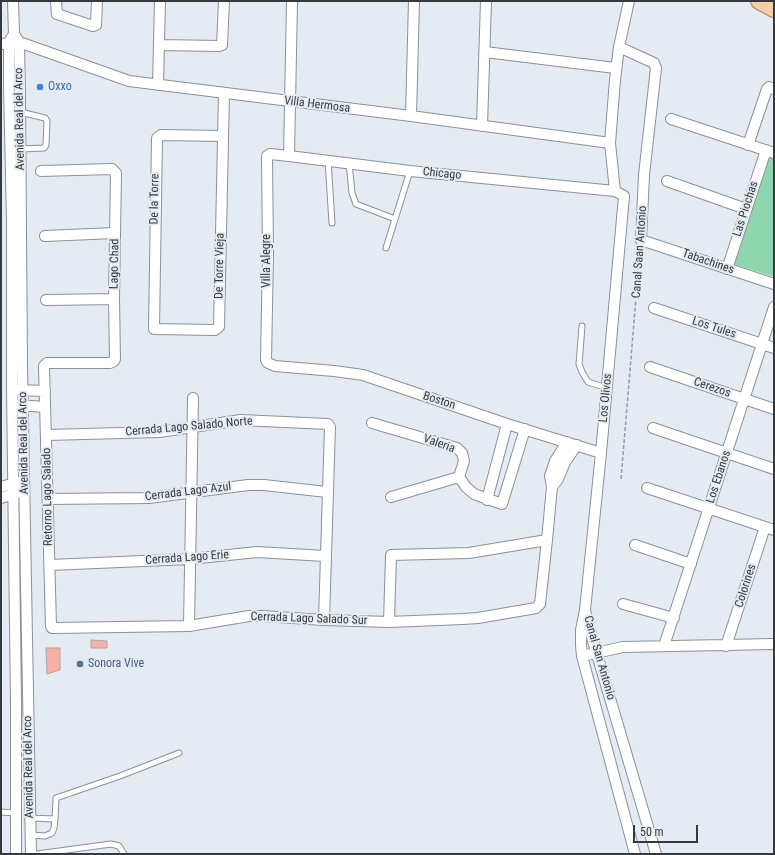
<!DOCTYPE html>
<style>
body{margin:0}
#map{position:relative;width:775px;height:855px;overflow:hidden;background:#e4ebf2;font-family:"Roboto Condensed",sans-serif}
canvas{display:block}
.frame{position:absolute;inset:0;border:2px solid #373a3d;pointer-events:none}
.scale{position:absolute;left:633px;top:825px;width:65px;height:18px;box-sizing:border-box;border:2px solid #373a3d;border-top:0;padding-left:5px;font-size:12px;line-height:14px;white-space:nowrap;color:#373a3d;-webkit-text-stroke:3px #e4ebf2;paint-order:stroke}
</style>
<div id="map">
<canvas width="775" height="855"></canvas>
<div class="frame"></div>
<div class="scale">50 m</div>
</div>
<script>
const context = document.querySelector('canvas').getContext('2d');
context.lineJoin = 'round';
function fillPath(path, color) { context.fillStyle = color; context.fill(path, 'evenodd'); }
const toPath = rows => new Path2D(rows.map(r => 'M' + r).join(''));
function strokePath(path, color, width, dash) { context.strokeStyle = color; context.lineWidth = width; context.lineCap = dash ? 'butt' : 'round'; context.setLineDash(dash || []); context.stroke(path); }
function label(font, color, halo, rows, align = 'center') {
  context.font = font + ' "Roboto Condensed",sans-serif'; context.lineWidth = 4; context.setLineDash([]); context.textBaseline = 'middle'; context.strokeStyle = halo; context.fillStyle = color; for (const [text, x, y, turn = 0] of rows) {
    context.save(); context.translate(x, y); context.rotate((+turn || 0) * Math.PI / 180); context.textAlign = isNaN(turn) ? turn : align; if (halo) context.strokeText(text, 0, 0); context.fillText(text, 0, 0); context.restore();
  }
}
const green = toPath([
 [767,156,774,158,774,277,733,264]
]);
const building = toPath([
 [91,640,107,641,107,648,91,648,91,640],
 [46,648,60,648,60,670,47,674,46,648]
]);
const path = toPath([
 [621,479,640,249]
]);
const lane = toPath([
 [20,112,45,118,47,121,46,145,44,148,21,149],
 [328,160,332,223],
 [349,163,352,193,356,204,395,219],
 [386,248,410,171],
 [582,326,579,364,582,372,588,382,607,388],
 [1,812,16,813],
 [30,818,55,819,54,828,52,833,45,836,30,835],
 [55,819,56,798,120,776,179,753],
 [37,854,111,844,119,846,124,854]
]);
const street = toPath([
 [13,1,14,34,19,42,20,95,22,366,31,854],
 [56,1,57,14,93,26,96,25,97,1],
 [14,34,9,42,9,86,12,221,12,389,16,703,16,854],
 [1,44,19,42,129,81,411,116,610,143],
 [159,45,219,46,222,45,224,1],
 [619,47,654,63,656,68,644,175,641,240,774,284],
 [485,52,615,68],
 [158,85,160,1],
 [411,116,414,1],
 [671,119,774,153],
 [482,126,486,1],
 [223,136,161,135,157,138,154,329,215,330,219,327,224,93],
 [748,145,767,89,769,87,774,89],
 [289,156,292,1],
 [41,171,112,169,116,173,114,299,115,359,114,361,110,363,47,363,44,366,51,626,52,628,189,626,249,616,262,616,324,620,389,622,463,619,478,618,536,608,540,604,547,540,552,487,550,476,555,461,567,442],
 [667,181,746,209],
 [615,191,610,143,615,80,619,47,629,1],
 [45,236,115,233],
 [727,269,766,150],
 [46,300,114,299],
 [654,308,774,348],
 [650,367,774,409],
 [18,390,45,391],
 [18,405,45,407],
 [372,423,457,448,462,453,464,461,459,477,466,487,474,494,502,504,525,429],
 [653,428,774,469],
 [47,435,159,432,241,420,328,424,330,427,324,620],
 [1,487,19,482],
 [552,487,558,479,565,462,577,445],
 [647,488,774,530],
 [391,497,459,477],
 [1,498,20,492],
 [48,499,149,498,248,485,264,485,327,492],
 [487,500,507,424],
 [635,545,691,564],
 [50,565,190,559,257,552,325,556],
 [623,604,674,618],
 [585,610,601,453,624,196,615,191,410,171,289,156,270,154,267,156,268,254,266,360,268,363,275,366,334,371,363,375,507,424,601,453],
 [389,622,391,555,469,553,547,540],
 [189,626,193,398],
 [664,646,774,307],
 [726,646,765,527],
 [582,656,623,647,774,644],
 [635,854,582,656,581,645,581,630,585,610,591,634,656,854]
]);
const primary = toPath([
 [759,1,774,9]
]);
const markers = [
 [40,87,4,"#3f7fe0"],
 [80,664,4,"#5c6f8a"]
];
const shopNames = [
 ["Oxxo",48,87]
];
const streetNames = [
 ["Villa Hermosa",317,105,7],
 ["Avenida Real del Arco",20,119,-91],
 ["Chicago",442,174,6],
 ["De la Torre",155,199,-89],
 ["Las Piochas",746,209,-72],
 ["Canal Saan Antonio",640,252,-86],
 ["Villa Alegre",267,261,-90],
 ["Tabachines",708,262,19],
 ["Lago Chad",115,264,-89],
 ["De Torre Vieja",220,266,-89],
 ["Los Tules",714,328,18],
 ["Cerezos",712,388,19],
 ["Los Olivos",606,398,-85],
 ["Boston",439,401,18],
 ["Cerrada Lago Salado Norte",189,427,-5],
 ["Avenida Real del Arco",24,443,-91],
 ["Valeria",439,444,20],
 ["Los Ebanos",719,477,-72],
 ["Cerrada Lago Azul",188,492,-7],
 ["Retorno Lago Salado",48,497,-91],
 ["Cerrada Lago Erie",187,558,-4],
 ["Colorines",746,586,-72],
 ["Cerrada Lago Salado Sur",309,619,2],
 ["Canal San Antonio",599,658,74],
 ["Avenida Real del Arco",29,767,-91]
];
const serviceNames = [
 ["Sonora Vive",88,664]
];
fillPath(green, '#8ed7ae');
fillPath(building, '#f9b0a4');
strokePath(building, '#b0a5a4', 1);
strokePath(lane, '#8b9198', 7);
strokePath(street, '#8b9198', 12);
strokePath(primary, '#ab835e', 18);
strokePath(path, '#969ba0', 1.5, [4, 2]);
strokePath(lane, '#fff', 5);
strokePath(street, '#fff', 10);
strokePath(primary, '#f2cda9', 16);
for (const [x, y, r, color] of markers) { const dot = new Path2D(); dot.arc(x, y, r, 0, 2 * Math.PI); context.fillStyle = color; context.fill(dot); strokePath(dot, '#e4ebf2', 1.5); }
label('12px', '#366cbe', '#e4ebf2', shopNames, 'left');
label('12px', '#373a3d', '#e4ebf2', streetNames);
label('12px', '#4e5e75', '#e4ebf2', serviceNames, 'left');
</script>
